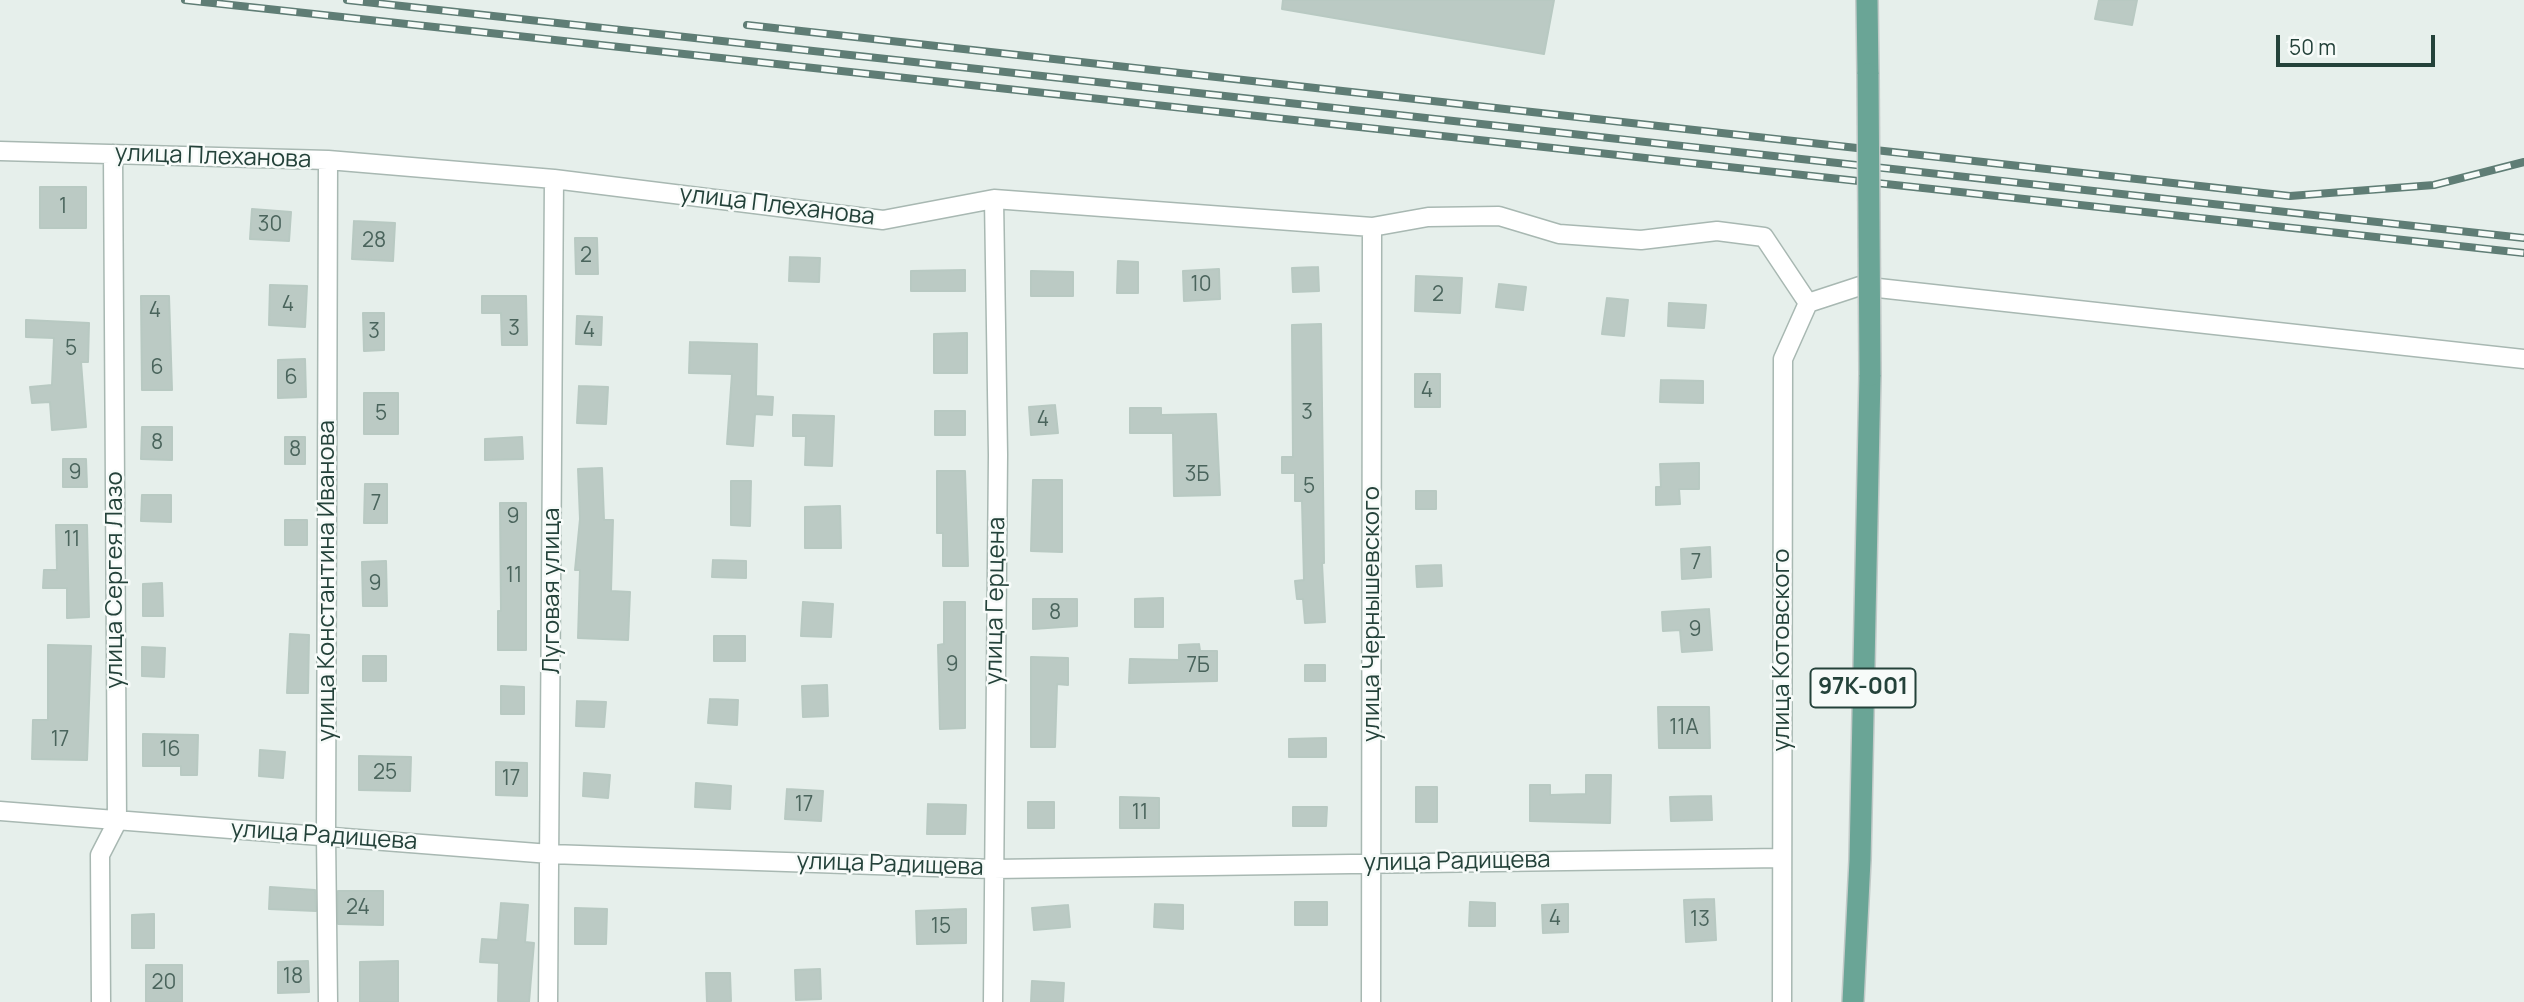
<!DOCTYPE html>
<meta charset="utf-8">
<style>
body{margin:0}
#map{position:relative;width:2524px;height:1002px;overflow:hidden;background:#e6efeb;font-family:Manrope,sans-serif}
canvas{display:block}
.scale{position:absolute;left:2276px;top:35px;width:159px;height:32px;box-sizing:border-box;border:4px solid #24423a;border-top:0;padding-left:9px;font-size:21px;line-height:24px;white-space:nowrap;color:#24423a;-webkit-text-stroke:5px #f7fbf9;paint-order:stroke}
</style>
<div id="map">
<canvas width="2524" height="1002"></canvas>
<div class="scale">50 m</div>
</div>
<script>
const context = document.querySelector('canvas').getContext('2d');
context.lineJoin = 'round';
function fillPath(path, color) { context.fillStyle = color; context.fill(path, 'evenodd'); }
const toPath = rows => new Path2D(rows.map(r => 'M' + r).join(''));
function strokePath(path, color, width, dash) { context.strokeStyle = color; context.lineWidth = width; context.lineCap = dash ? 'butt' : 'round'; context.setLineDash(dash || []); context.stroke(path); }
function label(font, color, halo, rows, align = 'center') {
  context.font = font + ' Manrope,sans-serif'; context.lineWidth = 5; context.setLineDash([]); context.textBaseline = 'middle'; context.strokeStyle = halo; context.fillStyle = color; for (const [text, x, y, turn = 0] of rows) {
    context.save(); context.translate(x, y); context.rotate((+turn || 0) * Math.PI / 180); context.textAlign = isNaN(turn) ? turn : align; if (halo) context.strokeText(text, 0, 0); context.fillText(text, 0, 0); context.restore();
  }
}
const building = toPath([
 [1283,0,1554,0,1544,54,1282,9,1283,0],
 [2099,0,2137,0,2132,25,2095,19,2099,0],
 [40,187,86,187,86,228,40,228,40,187],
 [252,209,291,212,289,241,250,239,252,209],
 [354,221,395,223,393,261,352,259,354,221],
 [575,238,597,238,598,274,576,274,575,238],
 [790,257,820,258,819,282,789,281,790,257],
 [1118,261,1138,262,1138,293,1117,293,1118,261],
 [1318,267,1319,291,1293,292,1292,268,1318,267],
 [1219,269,1220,299,1184,301,1183,271,1219,269],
 [965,270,965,291,911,291,911,271,965,270],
 [1031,271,1073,272,1073,296,1031,296,1031,271],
 [1416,276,1462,278,1460,313,1415,311,1416,276],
 [1499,284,1526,287,1523,310,1496,307,1499,284],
 [270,285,307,286,305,327,269,325,270,285],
 [141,296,169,296,172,390,142,390,141,296],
 [482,296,526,296,527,345,502,345,501,313,482,313,482,296],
 [1607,298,1628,300,1624,336,1602,334,1607,298],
 [1669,303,1706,305,1704,328,1668,326,1669,303],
 [363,313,384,313,384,350,364,351,363,313],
 [577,316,602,317,601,345,576,344,577,316],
 [26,320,89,323,88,362,81,362,86,427,52,430,50,402,32,403,30,387,52,385,54,338,26,337,26,320],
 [1321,324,1324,563,1322,563,1325,622,1305,623,1303,599,1297,599,1295,581,1304,580,1302,501,1295,501,1295,473,1282,473,1282,457,1293,457,1292,325,1321,324],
 [967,333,967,373,934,373,934,334,967,333],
 [690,342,757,344,756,396,773,397,772,415,755,414,753,446,727,444,732,374,689,373,690,342],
 [305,359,306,397,278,398,278,360,305,359],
 [1415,374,1440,374,1440,407,1415,407,1415,374],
 [1661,380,1703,381,1703,403,1660,402,1661,380],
 [579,386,608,387,606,424,577,423,579,386],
 [364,393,398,393,398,434,364,434,364,393],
 [1055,405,1058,433,1031,435,1029,407,1055,405],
 [1130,408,1161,408,1161,415,1216,414,1220,495,1174,496,1173,433,1130,433,1130,408],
 [935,411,965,411,965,435,935,435,935,411],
 [793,415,834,416,832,466,805,465,806,436,793,436,793,415],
 [142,427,172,427,172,460,141,459,142,427],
 [285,437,305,437,305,464,285,464,285,437],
 [522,437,523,459,485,460,485,439,522,437],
 [63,459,86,459,87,487,63,487,63,459],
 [1699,463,1699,489,1679,489,1680,504,1656,505,1656,487,1661,487,1660,464,1699,463],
 [602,468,604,520,613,520,611,591,630,592,628,640,578,638,580,570,575,570,580,519,578,469,602,468],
 [937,471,965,471,968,566,943,566,943,533,937,533,937,471],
 [1033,480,1062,480,1062,552,1031,551,1033,480],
 [731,481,751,481,750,526,731,525,731,481],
 [365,484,387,484,387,523,364,523,365,484],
 [1416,491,1436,491,1436,509,1416,509,1416,491],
 [142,495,171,495,171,522,141,521,142,495],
 [500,503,526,503,526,650,498,650,498,611,501,611,500,503],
 [840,506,841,548,805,548,805,507,840,506],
 [285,520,307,520,307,545,285,545,285,520],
 [56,525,87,525,89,617,67,618,67,588,43,588,44,570,57,570,56,525],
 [1710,547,1711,577,1682,579,1681,549,1710,547],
 [713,560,746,561,746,578,712,577,713,560],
 [386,561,387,606,363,606,362,562,386,561],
 [1441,565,1442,586,1417,587,1416,566,1441,565],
 [162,583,163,616,143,616,143,584,162,583],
 [1163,598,1163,627,1135,627,1135,599,1163,598],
 [1033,599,1077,599,1077,626,1033,629,1033,599],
 [803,602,833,604,831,637,801,636,803,602],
 [944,602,965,602,965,728,940,729,938,645,944,644,944,602],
 [1709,609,1712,650,1682,652,1680,630,1663,631,1662,612,1709,609],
 [290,634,309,635,308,693,287,693,290,634],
 [714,636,745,636,745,661,714,661,714,636],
 [1199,644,1200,651,1217,651,1217,681,1129,683,1130,659,1179,660,1179,645,1199,644],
 [48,645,91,646,87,760,32,759,33,720,48,720,48,645],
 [142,647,165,648,164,677,142,676,142,647],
 [363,656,386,656,386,681,363,681,363,656],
 [1031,657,1068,658,1068,685,1057,684,1055,747,1031,747,1031,657],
 [1305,665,1325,665,1325,681,1305,681,1305,665],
 [827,685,828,716,803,717,802,686,827,685],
 [501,686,524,687,524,714,501,714,501,686],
 [710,699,738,700,737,725,708,723,710,699],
 [577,701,606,702,604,727,576,726,577,701],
 [1658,707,1709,707,1710,748,1659,748,1658,707],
 [143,734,198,735,197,775,181,775,181,766,143,766,143,734],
 [1326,738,1326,757,1289,757,1289,739,1326,738],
 [260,750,285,752,283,778,259,776,260,750],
 [359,756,411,757,410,791,359,790,359,756],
 [496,762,527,763,527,796,496,795,496,762],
 [584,773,610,775,608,798,583,796,584,773],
 [1586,775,1611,775,1610,823,1530,821,1530,785,1550,785,1550,795,1586,794,1586,775],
 [696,783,731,786,730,809,695,807,696,783],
 [1416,787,1437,787,1437,822,1416,822,1416,787],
 [787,789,823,791,821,821,785,819,787,789],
 [1711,796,1712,820,1671,821,1670,797,1711,796],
 [1120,797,1159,798,1159,828,1120,828,1120,797],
 [1028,802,1054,802,1054,828,1028,828,1028,802],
 [928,804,966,805,965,834,927,834,928,804],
 [1293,807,1327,807,1326,826,1293,826,1293,807],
 [270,887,315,890,316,911,269,909,270,887],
 [338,891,383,891,383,925,338,924,338,891],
 [1714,899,1716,940,1686,942,1684,900,1714,899],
 [1295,902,1327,902,1327,925,1295,925,1295,902],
 [1470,902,1495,903,1495,926,1469,926,1470,902],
 [501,903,528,905,525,942,534,943,529,1002,498,1001,499,963,480,962,482,939,498,940,501,903],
 [1155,904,1183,905,1183,929,1154,927,1155,904],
 [1568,904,1568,932,1543,933,1542,905,1568,904],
 [1068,905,1070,927,1034,930,1032,908,1068,905],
 [575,908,607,909,606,944,575,944,575,908],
 [966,909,966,943,917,944,916,911,966,909],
 [154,914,154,948,132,948,132,915,154,914],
 [308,961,309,992,278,993,278,962,308,961],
 [398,961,398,1002,360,1002,360,962,398,961],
 [146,965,182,965,182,1002,146,1002,146,965],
 [820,969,821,999,796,1000,795,970,820,969],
 [706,973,730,973,731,1001,707,1002,706,973],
 [1032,981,1064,983,1063,1002,1031,1002,1032,981]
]);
const street = toPath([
 [0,151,328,160,554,179,883,220,994,199,1372,227,1428,217,1499,216,1559,234,1641,240,1717,231,1764,237,1808,303],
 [1808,303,1860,286,2524,359],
 [0,811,550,854,993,869,1781,858],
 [101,1002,100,855,117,822,113,154],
 [328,1002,326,836,328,160],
 [548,1002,554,179],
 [993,1002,998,455,994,199],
 [1371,1002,1372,227],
 [1782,1002,1783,359,1808,303]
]);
const primary = toPath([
 [1867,0,1868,74],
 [1853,1002,1860,860,1870,375]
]);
const rail = toPath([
 [185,0,2524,253],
 [347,0,2524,238],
 [747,25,2290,196,2434,185,2524,162]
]);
const primaryBridge = toPath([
 [1868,74,1870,375]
]);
const numberNames = [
 ["1",63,207],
 ["30",270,225],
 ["28",374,241],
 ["2",586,256],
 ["10",1201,285],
 ["2",1438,295],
 ["4",288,305],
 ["4",155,311],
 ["3",514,329],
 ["4",589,331],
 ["3",374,332],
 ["5",71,349],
 ["6",157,368],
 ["6",291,378],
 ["4",1427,391],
 ["3",1307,413],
 ["5",381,414],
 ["4",1043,420],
 ["8",157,443],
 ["8",295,450],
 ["9",75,473],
 ["3Б",1197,475],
 ["5",1309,487],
 ["7",376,504],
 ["9",513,517],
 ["11",72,540],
 ["7",1696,563],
 ["11",514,576],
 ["9",375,584],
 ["8",1055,613],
 ["9",1695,630],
 ["9",952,665],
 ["7Б",1198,666],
 ["11А",1684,728],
 ["17",60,740],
 ["16",170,750],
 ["25",385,773],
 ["17",511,779],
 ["17",804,805],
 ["11",1140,813],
 ["24",358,908],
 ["4",1555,919],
 ["13",1700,920],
 ["15",941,927],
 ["18",293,977],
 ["20",164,983]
];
const shields = [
 [1863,688,105]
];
const shieldNames = [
 ["97К-001",1863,688]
];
const streetNames = [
 ["улица Плеханова",213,157,2],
 ["улица Плеханова",777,206,7],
 ["улица Сергея Лазо",115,580,-90],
 ["улица Константина Иванова",327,581,-90],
 ["Луговая улица",552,591,-90],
 ["улица Герцена",996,601,-89],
 ["улица Чернышевского",1372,614,-90],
 ["улица Котовского",1782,650,-90],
 ["улица Радищева",324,836,4],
 ["улица Радищева",1457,862,-1],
 ["улица Радищева",890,865,2]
];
fillPath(building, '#bbcac4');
strokePath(building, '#b8c9c2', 2);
strokePath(street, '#a8b8b2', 21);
strokePath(primary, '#c2cac8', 24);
strokePath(street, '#fff', 18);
strokePath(primary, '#6aa596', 21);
strokePath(rail, '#5f7d75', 8);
strokePath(rail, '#f7fbf9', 5, [16]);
strokePath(primaryBridge, '#c2cac8', 24, []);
strokePath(primaryBridge, '#6aa596', 21);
label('21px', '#4a645c', null, numberNames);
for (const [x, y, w] of shields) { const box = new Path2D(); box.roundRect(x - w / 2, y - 19.5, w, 39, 5); context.fillStyle = '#f7fbf9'; context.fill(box); strokePath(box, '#24423a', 2); }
label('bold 23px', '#24423a', null, shieldNames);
label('24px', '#24423a', '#f7fbf9', streetNames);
</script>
